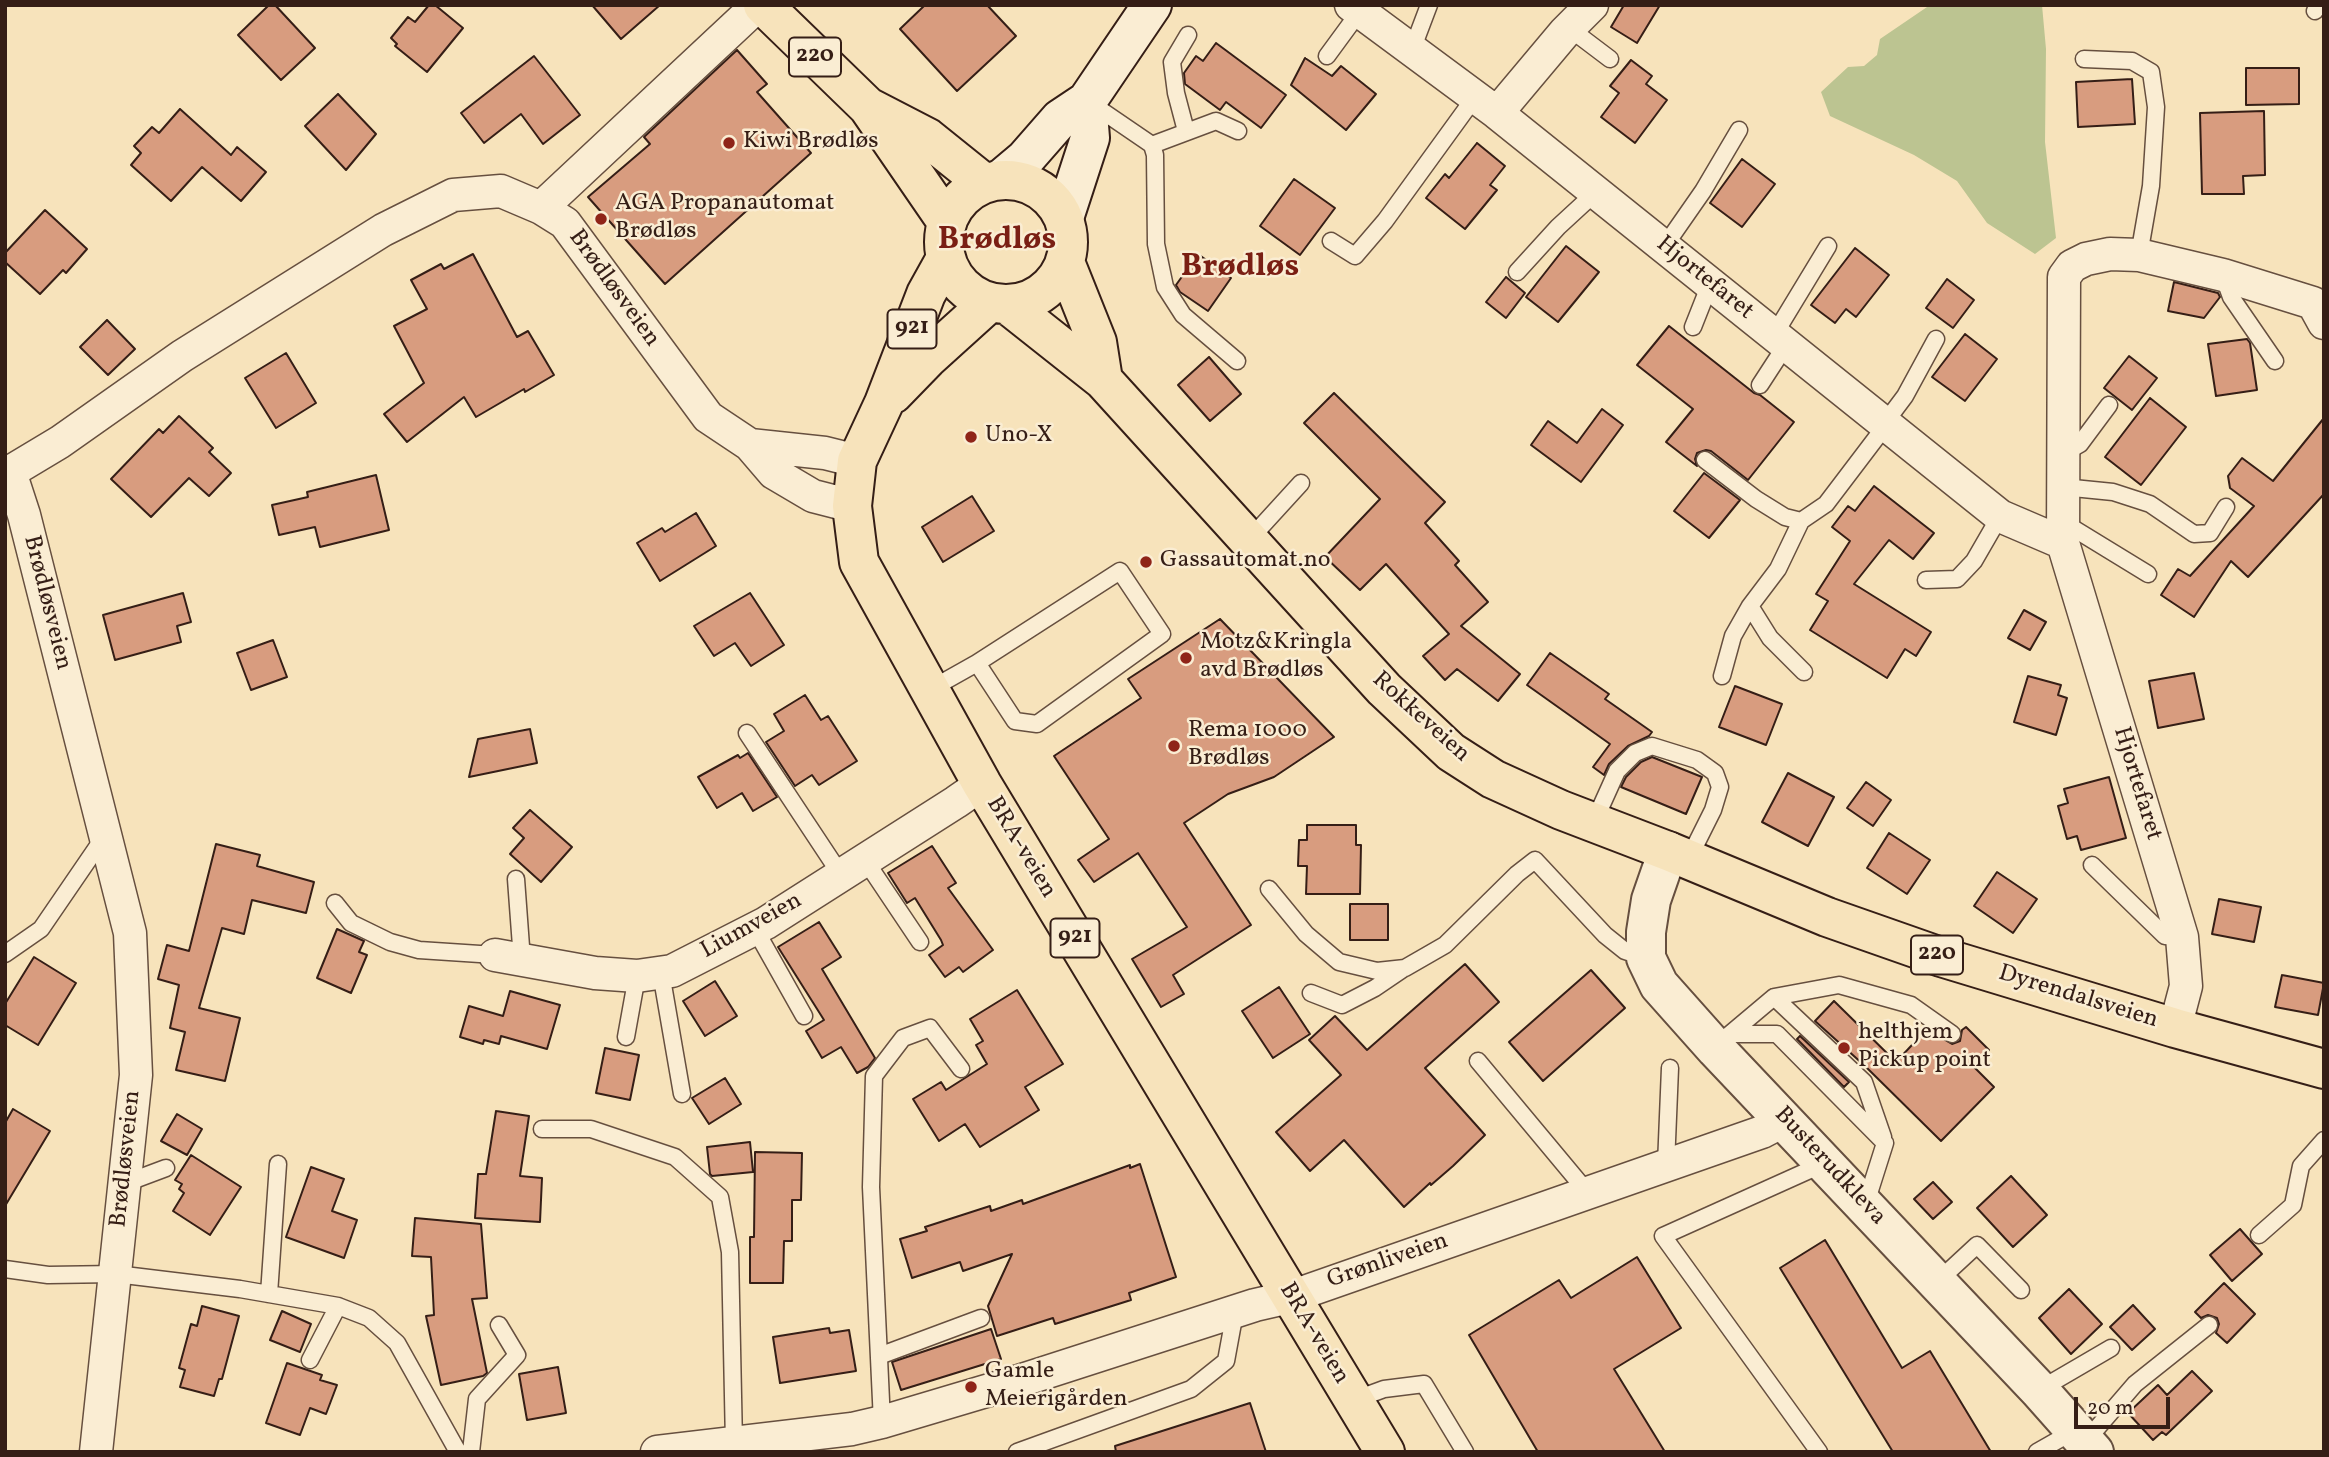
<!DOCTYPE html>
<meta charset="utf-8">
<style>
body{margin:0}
#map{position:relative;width:2329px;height:1457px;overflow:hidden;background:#f7e3bb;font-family:Vollkorn,serif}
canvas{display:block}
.frame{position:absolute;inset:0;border:7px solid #351e16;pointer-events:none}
.scale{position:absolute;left:2074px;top:1397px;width:96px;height:32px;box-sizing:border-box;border:4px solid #351e16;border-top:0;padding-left:9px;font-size:21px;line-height:24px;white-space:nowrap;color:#351e16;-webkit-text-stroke:5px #faedd3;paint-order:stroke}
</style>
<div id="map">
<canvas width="2329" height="1457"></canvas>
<div class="frame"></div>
<div class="scale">20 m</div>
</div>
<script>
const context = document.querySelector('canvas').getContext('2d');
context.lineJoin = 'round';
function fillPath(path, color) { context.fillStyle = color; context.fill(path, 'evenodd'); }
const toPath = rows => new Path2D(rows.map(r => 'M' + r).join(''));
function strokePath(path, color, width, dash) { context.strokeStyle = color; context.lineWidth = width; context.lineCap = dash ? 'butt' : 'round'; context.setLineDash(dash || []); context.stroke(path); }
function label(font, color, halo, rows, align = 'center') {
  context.font = font + ' Vollkorn,serif'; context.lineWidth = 5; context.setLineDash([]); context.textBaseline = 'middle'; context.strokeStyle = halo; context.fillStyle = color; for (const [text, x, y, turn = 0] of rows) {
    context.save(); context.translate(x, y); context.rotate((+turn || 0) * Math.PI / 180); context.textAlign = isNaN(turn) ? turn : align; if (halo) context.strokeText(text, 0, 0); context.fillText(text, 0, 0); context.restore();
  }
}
const green = toPath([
 [1930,5,2042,5,2046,49,2045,142,2056,238,2035,254,1987,223,1957,181,1914,155,1830,116,1821,92,1848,67,1864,66,1877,55,1880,39]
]);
const building = toPath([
 [269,5,275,5,315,48,281,80,238,35,269,5],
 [429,5,435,5,463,28,427,72,395,46,397,44,391,38,408,17,415,22,429,5],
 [592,5,660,5,621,39,592,5],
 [925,5,987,5,1016,36,957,91,900,29,925,5],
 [1624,5,1660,5,1637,43,1611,27,1624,5],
 [1216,43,1286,95,1261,128,1226,102,1220,110,1185,84,1184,73,1196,56,1203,61,1216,43],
 [737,50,767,84,757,92,811,153,665,284,588,197,650,144,644,137,737,50],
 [534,56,580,115,543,144,521,114,484,143,461,113,534,56],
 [1305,58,1332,76,1341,66,1376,94,1346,130,1291,85,1305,58],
 [1631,60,1652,76,1646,84,1667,100,1635,143,1601,117,1619,93,1610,86,1631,60],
 [2246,68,2299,68,2299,104,2246,105,2246,68],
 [2132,79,2135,124,2078,127,2076,82,2132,79],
 [338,94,376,134,346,170,305,126,338,94],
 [180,109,231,155,237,147,266,172,241,201,202,167,171,201,131,165,141,153,134,146,152,127,159,133,180,109],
 [2264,111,2265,175,2243,176,2244,194,2202,194,2200,113,2264,111],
 [1477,143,1505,166,1490,185,1497,190,1465,229,1426,198,1445,174,1449,178,1477,143],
 [1742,159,1775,184,1742,227,1710,203,1742,159],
 [1294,179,1335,208,1300,255,1260,226,1294,179],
 [45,210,87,249,66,273,63,270,40,294,5,262,5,253,45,210],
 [1566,246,1599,272,1558,322,1526,297,1566,246],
 [1855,248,1889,275,1856,317,1846,309,1835,323,1811,305,1855,248],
 [473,254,517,337,528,331,554,375,525,392,524,389,476,417,464,397,407,442,384,414,424,383,394,326,427,309,411,280,441,264,444,269,473,254],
 [1198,254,1231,278,1208,311,1180,292,1176,285,1198,254],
 [1506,277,1525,293,1506,318,1486,302,1506,277],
 [1947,279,1974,300,1953,328,1926,308,1947,279],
 [2174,282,2218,293,2220,297,2204,318,2168,311,2174,282],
 [107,320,135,349,108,375,80,347,107,320],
 [1669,326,1754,393,1760,395,1794,422,1748,480,1711,451,1706,450,1697,453,1695,459,1697,466,1666,442,1693,409,1637,365,1669,326],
 [1965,334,1997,359,1965,401,1932,377,1965,334],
 [2247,339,2250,343,2257,390,2216,396,2208,344,2247,339],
 [286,353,316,403,276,428,245,378,286,353],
 [2129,356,2157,378,2132,410,2104,388,2129,356],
 [1209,357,1241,394,1210,421,1178,385,1209,357],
 [1334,393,1445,502,1425,523,1459,561,1455,565,1488,602,1461,626,1520,674,1498,701,1457,669,1445,680,1423,656,1449,634,1386,564,1360,590,1325,557,1380,499,1304,423,1334,393],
 [2150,398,2186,427,2141,485,2105,457,2150,398],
 [1602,409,1623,425,1581,482,1531,445,1548,421,1577,443,1602,409],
 [179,416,213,448,209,452,231,473,209,496,189,478,151,517,111,479,159,429,163,433,179,416],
 [2324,418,2324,494,2248,577,2231,561,2194,617,2161,595,2178,569,2190,576,2254,506,2230,488,2228,476,2242,458,2273,481,2324,418],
 [1704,473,1740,500,1709,538,1674,511,1704,473],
 [376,475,389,530,320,547,315,527,279,535,272,505,308,497,307,492,376,475],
 [1874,486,1934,533,1913,559,1889,540,1854,584,1931,632,1916,656,1905,649,1887,678,1810,630,1828,601,1816,594,1850,541,1832,527,1848,506,1855,511,1874,486],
 [972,496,994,531,943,562,922,527,972,496],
 [696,513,716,546,660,581,637,543,662,528,665,532,696,513],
 [183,593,191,622,177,626,181,642,115,660,103,615,183,593],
 [750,593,784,645,751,666,735,643,714,656,694,626,750,593],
 [2024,610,2046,622,2030,650,2008,638,2024,610],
 [1220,619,1334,737,1274,777,1228,794,1184,823,1251,925,1173,975,1184,994,1161,1007,1132,959,1187,927,1138,853,1094,882,1078,860,1109,839,1054,756,1141,698,1128,679,1220,619],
 [273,640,287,677,251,690,237,653,273,640],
 [1550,653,1609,694,1605,699,1652,732,1649,736,1628,746,1609,764,1604,775,1593,767,1610,744,1527,685,1550,653],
 [2194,673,2204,719,2158,728,2149,681,2194,673],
 [2028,676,2061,685,2058,695,2067,698,2056,735,2014,722,2028,676],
 [1735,686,1782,704,1766,745,1719,727,1735,686],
 [805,695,821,720,828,716,857,761,819,785,812,775,795,786,766,742,784,731,774,714,805,695],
 [530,729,537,763,469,777,478,739,530,729],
 [748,753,777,797,753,811,742,793,717,808,698,777,738,755,740,758,748,753],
 [1652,757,1702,777,1686,814,1621,787,1626,777,1641,762,1652,757],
 [1788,773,1834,797,1808,846,1762,822,1788,773],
 [2109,777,2126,838,2081,850,2077,836,2067,839,2058,806,2068,803,2064,789,2109,777],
 [1866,782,1891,800,1873,826,1847,808,1866,782],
 [530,810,572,847,541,882,510,854,524,838,513,828,530,810],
 [1307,825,1356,825,1356,845,1361,845,1360,894,1306,894,1307,866,1298,866,1299,840,1307,840,1307,825],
 [1889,833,1930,860,1907,894,1867,868,1889,833],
 [216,844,260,855,257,866,314,882,306,913,252,900,244,934,222,928,199,1008,240,1018,225,1081,176,1070,185,1032,170,1028,179,985,158,979,167,945,189,951,216,844],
 [932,846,956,883,948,888,993,950,963,972,959,967,945,977,929,955,943,945,941,940,915,898,907,903,888,873,932,846],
 [1997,872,2037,899,2013,933,1974,906,1997,872],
 [2219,899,2261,907,2254,942,2212,934,2219,899],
 [1350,904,1388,904,1388,940,1350,940,1350,904],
 [819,922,841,957,822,969,875,1058,868,1067,857,1073,841,1047,822,1058,806,1031,824,1020,778,947,819,922],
 [337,929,364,941,359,952,367,955,351,993,317,978,337,929],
 [34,957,76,983,38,1045,5,1025,5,1004,34,957],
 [1465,964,1499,1002,1425,1068,1485,1135,1453,1166,1431,1185,1430,1183,1404,1207,1344,1140,1310,1171,1276,1132,1341,1075,1309,1040,1335,1016,1367,1050,1465,964],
 [1591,970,1625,1008,1543,1081,1509,1042,1591,970],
 [2282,975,2324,983,2318,1015,2275,1007,2282,975],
 [715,981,737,1016,705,1036,683,1001,715,981],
 [1279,987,1310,1034,1273,1058,1242,1011,1279,987],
 [1017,990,1063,1064,1025,1087,1039,1110,980,1147,965,1124,939,1141,913,1099,941,1082,946,1090,987,1064,976,1045,983,1041,970,1019,1017,990],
 [510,991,560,1005,547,1049,501,1036,499,1044,484,1040,483,1044,460,1037,469,1006,503,1016,510,991],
 [1834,1001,1896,1062,1927,1029,1952,1044,1960,1041,1962,1030,1966,1027,1989,1050,1973,1066,1994,1087,1941,1141,1865,1066,1815,1021,1834,1001],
 [1800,1036,1849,1082,1844,1087,1797,1039,1800,1036],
 [605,1048,639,1055,630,1100,596,1093,605,1048],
 [725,1078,741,1104,709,1124,692,1098,725,1078],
 [13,1109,50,1131,5,1206,5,1123,13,1109],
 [496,1111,529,1116,520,1176,542,1178,540,1222,475,1218,478,1174,486,1174,496,1111],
 [177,1114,202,1129,187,1155,161,1141,177,1114],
 [750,1142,753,1172,712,1176,710,1174,707,1147,750,1142],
 [755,1152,802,1153,801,1200,792,1200,792,1241,784,1241,783,1283,750,1283,750,1237,754,1237,755,1152],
 [191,1155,241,1187,210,1235,173,1211,184,1193,179,1189,182,1184,175,1180,191,1155],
 [1140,1164,1176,1277,1129,1293,1131,1300,1055,1324,1053,1318,997,1336,988,1306,1012,1254,963,1271,960,1262,912,1278,900,1239,927,1231,925,1227,990,1206,991,1211,1022,1200,1023,1204,1130,1165,1130,1168,1140,1164],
 [311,1167,344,1179,332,1211,357,1220,344,1258,286,1237,311,1167],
 [2011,1176,2047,1215,2013,1247,1977,1208,2011,1176],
 [1933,1182,1952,1202,1933,1219,1914,1199,1933,1182],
 [415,1218,481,1224,487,1298,472,1299,487,1373,483,1376,441,1385,426,1316,434,1315,431,1257,412,1256,415,1218],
 [2240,1229,2262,1254,2232,1281,2210,1255,2240,1229],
 [1825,1240,1902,1368,1930,1351,1991,1452,1893,1452,1780,1268,1825,1240],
 [1637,1257,1681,1328,1614,1369,1665,1452,1538,1452,1469,1335,1559,1280,1571,1298,1637,1257],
 [2224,1283,2255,1314,2227,1343,2216,1333,2219,1324,2217,1318,2208,1315,2201,1318,2195,1312,2224,1283],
 [2069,1289,2102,1324,2071,1354,2039,1318,2069,1289],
 [2133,1305,2155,1329,2132,1350,2110,1327,2133,1305],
 [202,1306,239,1316,222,1379,219,1379,214,1396,180,1387,185,1370,179,1368,191,1324,197,1326,202,1306],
 [282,1311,311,1324,300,1352,270,1340,282,1311],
 [829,1328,830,1333,849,1330,856,1371,780,1383,773,1337,829,1328],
 [991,1329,1001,1359,901,1390,892,1362,991,1329],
 [287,1363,322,1375,320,1380,337,1385,326,1414,310,1408,300,1435,266,1423,287,1363],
 [558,1367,566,1413,527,1420,519,1374,558,1367],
 [2192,1371,2212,1391,2166,1435,2162,1432,2153,1440,2128,1413,2158,1385,2167,1395,2192,1371],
 [1250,1403,1266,1452,1116,1452,1115,1446,1250,1403]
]);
const service = toPath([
 [2315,11,2318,5],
 [1569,28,1610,59],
 [1412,50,1429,5],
 [1327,56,1360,11],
 [2084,59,2132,61,2151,72,2156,107,2151,186,2139,255],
 [1089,102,1152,145,1155,155,1156,244,1165,287,1183,315,1237,361],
 [1186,131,1176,93,1172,62,1188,35],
 [1152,145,1216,121,1238,131],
 [1331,241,1355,256,1385,221,1475,97],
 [1664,247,1703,191,1739,130],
 [1517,272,1558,227,1596,192],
 [2223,275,2231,297,2275,361],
 [1693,327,1710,284],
 [1774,335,1828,246],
 [1760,385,1786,345],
 [1884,424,1905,396,1936,339],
 [2064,453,2080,444,2109,405],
 [1705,460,1756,499,1785,517,1801,521,1826,504,1886,425],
 [2063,487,2113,492,2150,504,2194,534,2210,533,2226,507],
 [2063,522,2148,574],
 [1248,541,1301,483],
 [1926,580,1957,579,1974,561,2000,516],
 [1750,606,1770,638,1804,672],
 [1722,676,1733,636,1750,606,1778,569,1801,521],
 [929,690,977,663,1120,571,1162,634,1037,724,1015,721,977,663],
 [747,733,841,875],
 [1594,822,1617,771,1635,753,1652,746,1697,760,1715,773,1720,787,1713,810,1688,860],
 [865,860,920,942],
 [2092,865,2165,936,2182,937],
 [516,879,522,960],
 [1269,889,1306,934,1339,962,1377,971,1405,968,1445,945,1517,874,1535,860,1605,935,1625,951,1646,958],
 [335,903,351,923,390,942,419,950,495,955],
 [755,929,804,1016],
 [5,954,41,929,104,837],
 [661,973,682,1094],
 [1311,993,1342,1005,1375,988,1403,969],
 [1774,997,1839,985,1911,1005,1952,1034],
 [1730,1034,1774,997,1864,1082,1883,1137],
 [626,1037,637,976],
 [1716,1049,1730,1034,1777,1034,1885,1143,1866,1203],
 [1478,1061,1588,1193],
 [542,1129,591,1129,675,1157,720,1197,730,1252,734,1444,732,1448],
 [1666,1165,1670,1068],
 [126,1183,166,1168],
 [2259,1235,2293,1205,2301,1166,2324,1140],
 [5,1269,48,1275,116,1274,240,1289,338,1306,369,1318,397,1343,458,1452],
 [1937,1282,1977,1245,2021,1290],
 [269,1294,278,1164],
 [879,1356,981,1318],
 [310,1360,338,1306],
 [2039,1390,2111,1348],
 [1354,1400,1384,1389,1424,1384,1465,1452],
 [882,1422,871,1187,874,1076,903,1038,930,1028,961,1069],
 [2085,1442,2135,1384,2209,1325],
 [471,1452,477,1399,517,1355,499,1325],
 [1017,1452,1191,1389,1226,1361,1235,1312],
 [1819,1452,1663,1236,1823,1164],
 [2037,1452,2074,1431]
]);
const minor = toPath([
 [1351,5,1497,113,2000,516,2063,543,2064,277,2072,266,2086,259,2110,254,2139,255,2223,275,2313,303,2324,323],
 [1497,113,1565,32,1592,5],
 [541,208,758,5],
 [750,445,825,453,857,461],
 [2063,543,2182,937,2186,986,2175,1028],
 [495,955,595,973,637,976,672,971,766,923,956,802,982,784],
 [96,1452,136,1075,130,933,24,515,10,472,60,442,182,356,383,230,453,195,501,191,541,208,565,223,708,417,750,445,774,473,813,496,852,506],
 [657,1452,852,1429,882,1422,1013,1383,1255,1305,1290,1297,1762,1132,1785,1120]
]);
const tertiary = toPath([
 [1668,851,1651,900,1646,932,1646,958,1659,985,1716,1049,2039,1390,2094,1452]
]);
const secondary = toPath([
 [1000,180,1025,159,1060,119,1087,101,1152,5],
 [1064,218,1090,138,1087,101]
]);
const primary = toPath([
 [763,5,868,107,947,222],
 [870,108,928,138,984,183],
 '944 242a62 62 0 1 1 124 0a62 62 0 1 1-124 0Z',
 [946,258,926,294,884,403,857,461,852,506,859,562,982,784,1385,1452],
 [1065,262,1097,342,1103,380],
 [1007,304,1103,380,1384,689,1451,752,1493,779,1561,810,1668,851,1827,917,1941,957,2175,1028,2324,1069],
 [893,394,927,359,990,302]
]);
const markers = [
 [729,143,7,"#8f2418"],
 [601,219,7,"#8f2418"],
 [971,437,7,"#8f2418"],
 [1146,562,7,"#8f2418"],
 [1186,658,7,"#8f2418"],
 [1174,746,7,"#8f2418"],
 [1844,1048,7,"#8f2418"],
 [971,1387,7,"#8f2418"]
];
const shields = [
 [815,57,52],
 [912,329,49],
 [1075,938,49],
 [1937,955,52]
];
const shieldNames = [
 ["220",815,57],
 ["921",912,329],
 ["921",1075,938],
 ["220",1937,955]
];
const poiNames = [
 ["Kiwi Brødløs",743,143],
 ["AGA Propanautomat",615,205],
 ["Brødløs",615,233],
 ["Uno-X",985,437],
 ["Gassautomat.no",1160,562],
 ["Motz&Kringla",1200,644],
 ["avd Brødløs",1200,672],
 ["Rema 1000",1188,732],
 ["Brødløs",1188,760],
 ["helthjem",1858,1034],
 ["Pickup point",1858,1062],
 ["Gamle",985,1373],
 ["Meierigården",985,1401]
];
const streetNames = [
 ["Hjortefaret",1704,279,39],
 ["Brødløsveien",613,289,54],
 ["Brødløsveien",46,603,76],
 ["Rokkeveien",1420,718,42],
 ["Hjortefaret",2136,784,73],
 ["BRA-veien",1020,848,59],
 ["Liumveien",752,927,-29],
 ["Dyrendalsveien",2078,998,17],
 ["Brødløsveien",127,1159,-84],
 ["Busterudkleva",1829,1167,47],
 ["Grønliveien",1388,1262,-19],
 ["BRA-veien",1313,1334,59]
];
const districtNames = [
 ["Brødløs",997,242],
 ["Brødløs",1240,269]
];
fillPath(green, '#bcc491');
fillPath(building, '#d89c7f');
strokePath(building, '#351e16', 2);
strokePath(service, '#664f3f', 19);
strokePath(minor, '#664f3f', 35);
strokePath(tertiary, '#664f3f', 42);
strokePath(secondary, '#351e16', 42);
strokePath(primary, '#351e16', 42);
strokePath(service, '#faedd3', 16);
strokePath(minor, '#faedd3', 32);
strokePath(tertiary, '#faedd3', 38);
strokePath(secondary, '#faedd3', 38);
strokePath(primary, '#f7e3bb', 38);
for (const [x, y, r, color] of markers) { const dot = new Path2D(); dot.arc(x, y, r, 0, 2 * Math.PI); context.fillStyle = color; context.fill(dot); strokePath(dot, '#faedd3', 2.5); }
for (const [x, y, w] of shields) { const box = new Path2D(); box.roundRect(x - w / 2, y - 19.5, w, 39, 5); context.fillStyle = '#faedd3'; context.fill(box); strokePath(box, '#351e16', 2); }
label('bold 23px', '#351e16', null, shieldNames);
label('24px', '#351e16', '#faedd3', poiNames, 'left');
label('24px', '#351e16', '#faedd3', streetNames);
label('bold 32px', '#7a1f14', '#faedd3', districtNames);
</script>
